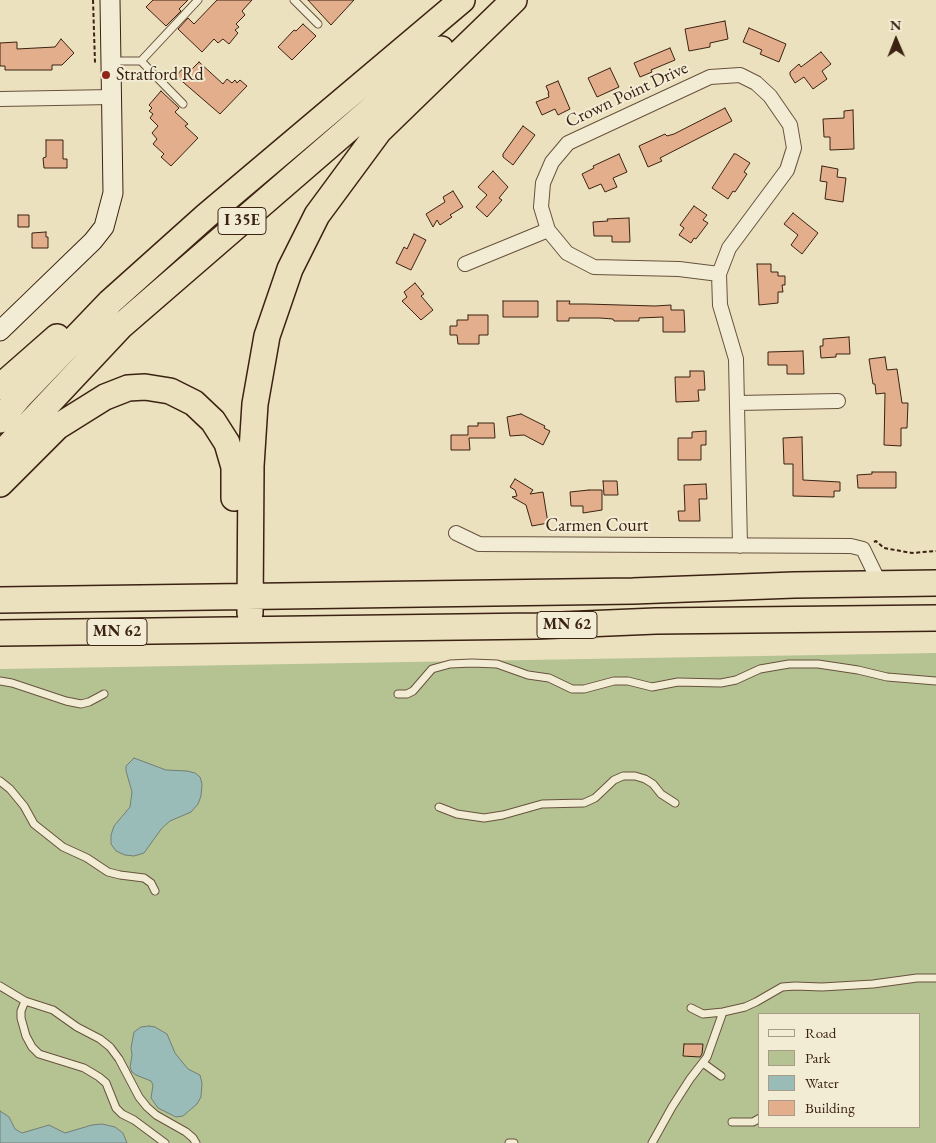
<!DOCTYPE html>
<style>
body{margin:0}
#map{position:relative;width:936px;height:1143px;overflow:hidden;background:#ece1be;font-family:"EB Garamond",serif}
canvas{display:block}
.legend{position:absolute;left:758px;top:1013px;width:162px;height:115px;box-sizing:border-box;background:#f3ecd5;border:1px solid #a99b87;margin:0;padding:6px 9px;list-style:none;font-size:15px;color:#3b2212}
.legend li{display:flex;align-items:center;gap:10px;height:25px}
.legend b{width:25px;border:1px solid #a99b87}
.north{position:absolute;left:871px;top:15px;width:50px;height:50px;-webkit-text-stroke:4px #f3ecd5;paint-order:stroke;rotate:359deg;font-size:14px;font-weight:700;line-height:20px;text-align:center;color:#3b2212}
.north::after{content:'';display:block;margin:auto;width:18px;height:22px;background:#3b2212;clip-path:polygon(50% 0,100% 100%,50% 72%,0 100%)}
</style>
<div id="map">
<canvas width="936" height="1143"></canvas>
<ul class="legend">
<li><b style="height:6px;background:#f3ecd5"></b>Road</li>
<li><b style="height:14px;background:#b5c393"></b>Park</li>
<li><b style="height:14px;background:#9abcb8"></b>Water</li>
<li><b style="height:14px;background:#e2ae8b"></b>Building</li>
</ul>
<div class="north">N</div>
</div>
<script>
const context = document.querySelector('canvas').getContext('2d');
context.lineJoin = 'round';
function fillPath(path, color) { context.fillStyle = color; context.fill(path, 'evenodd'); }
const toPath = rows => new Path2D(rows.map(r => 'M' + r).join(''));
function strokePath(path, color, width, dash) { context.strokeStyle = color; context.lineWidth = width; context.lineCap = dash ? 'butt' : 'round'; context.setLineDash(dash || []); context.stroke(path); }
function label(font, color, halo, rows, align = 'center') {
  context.font = font + ' "EB Garamond",serif'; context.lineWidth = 4; context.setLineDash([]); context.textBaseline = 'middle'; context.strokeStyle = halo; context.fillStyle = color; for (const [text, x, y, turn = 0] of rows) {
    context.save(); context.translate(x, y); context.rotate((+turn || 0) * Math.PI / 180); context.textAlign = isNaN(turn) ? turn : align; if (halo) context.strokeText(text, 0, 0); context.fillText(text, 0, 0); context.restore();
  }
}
const green = toPath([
 [936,653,936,1143,0,1143,0,669],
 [760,1014,920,1014,920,1127,760,1127]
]);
const water = toPath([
 [134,758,166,770,187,771,195,773,200,777,202,784,201,796,198,804,191,812,170,821,162,828,144,853,134,856,125,855,116,851,111,844,111,835,114,826,130,807,132,792,126,771,126,766,134,758],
 [149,1026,155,1027,167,1034,175,1053,183,1063,188,1069,200,1075,202,1083,201,1097,197,1104,183,1116,176,1117,158,1108,151,1098,153,1085,151,1081,136,1075,132,1072,130,1067,132,1055,131,1048,134,1032,141,1027,149,1026],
 [0,1111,9,1117,15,1129,22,1133,49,1125,65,1133,92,1125,102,1124,115,1127,123,1133,127,1143,0,1143,0,1111]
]);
const building = toPath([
 [153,0,188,0,179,9,181,11,166,26,146,7,153,0],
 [217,0,252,0,242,11,245,15,236,24,239,27,235,30,238,33,229,44,223,39,218,43,214,39,202,52,178,29,188,18,194,24,217,0],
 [308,0,354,0,331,25,308,0],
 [725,21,728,39,710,43,710,47,689,51,685,29,725,21],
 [303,24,316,36,292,60,278,47,294,30,296,31,303,24],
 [749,28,786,44,779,62,760,54,762,50,743,42,749,28],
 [61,39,74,53,62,65,52,65,52,70,5,70,5,66,0,66,0,43,17,42,17,49,55,47,61,39],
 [670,48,675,60,651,70,652,72,640,77,634,63,670,48],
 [821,52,831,64,822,71,827,79,813,89,804,77,795,83,790,75,790,72,799,64,801,67,821,52],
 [199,62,223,84,227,79,232,83,235,80,237,83,240,80,247,86,220,114,176,76,185,66,190,71,199,62],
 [610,68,619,87,597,97,588,78,610,68],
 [558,81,570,109,558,115,555,109,542,115,536,102,549,97,548,93,549,93,546,86,558,81],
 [161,91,179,108,175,112,188,124,185,126,198,138,171,166,161,157,164,154,153,144,157,139,152,133,158,126,150,118,153,114,149,111,152,108,149,105,161,91],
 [725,108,732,121,660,158,662,161,648,167,639,146,665,134,667,136,674,134,725,108],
 [853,110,854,149,830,150,830,137,824,137,823,119,844,118,844,111,853,110],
 [523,126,535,135,513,165,503,157,503,154,523,126],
 [46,140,63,140,63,159,67,159,67,168,44,168,43,158,46,157,46,140],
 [619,154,627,172,613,178,617,187,605,192,601,184,589,189,582,174,594,168,593,166,619,154],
 [734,154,736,154,750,163,744,172,747,174,735,192,733,191,728,199,712,188,734,154],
 [822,166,838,169,837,177,846,178,843,202,825,199,827,182,820,181,822,166],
 [493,171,508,187,499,198,502,200,487,217,476,207,487,195,478,187,493,171],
 [453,191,463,207,450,215,452,217,440,225,437,220,433,227,426,214,445,202,443,197,453,191],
 [694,206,707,215,703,220,708,223,696,239,694,238,691,243,679,235,684,228,680,225,694,206],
 [793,213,818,233,802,254,791,245,798,235,784,224,793,213],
 [18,215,29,215,29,227,18,227,18,215],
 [629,218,630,242,612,242,612,236,594,236,593,222,608,221,607,219,629,218],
 [46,232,46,237,48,237,48,248,32,248,32,233,46,232],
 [414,234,426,240,411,270,396,263,404,247,407,249,414,234],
 [757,264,771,264,771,272,778,272,778,276,785,276,785,285,782,285,783,292,778,292,778,303,759,305,757,264],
 [415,283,424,294,421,296,433,310,421,320,402,301,407,297,404,292,415,283],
 [503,301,538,301,538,317,503,317,503,301],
 [557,301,570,301,569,304,586,304,655,306,671,305,671,310,684,310,685,332,663,332,663,317,639,318,639,321,614,321,613,319,600,318,569,318,569,321,557,321,557,301],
 [468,315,488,315,488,335,479,335,479,344,458,344,457,335,450,335,450,326,457,326,457,320,468,320,468,315],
 [849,337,850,354,836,354,836,357,821,358,820,346,823,346,823,339,849,337],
 [803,351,804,374,787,374,787,365,768,365,768,352,803,351],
 [885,357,887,370,897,369,902,403,908,403,907,428,901,428,901,446,884,445,885,393,876,394,875,384,873,384,869,359,885,357],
 [690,371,704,371,705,390,698,390,699,401,676,402,675,377,690,377,690,371],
 [521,414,545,426,544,428,550,431,543,445,524,435,510,436,507,417,521,414],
 [478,423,494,423,495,438,469,438,470,450,451,450,451,435,468,435,468,426,478,426,478,423],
 [706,431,706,445,701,445,701,460,678,460,678,438,692,438,692,432,706,431],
 [802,437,803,480,840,482,840,491,834,491,834,497,793,496,793,464,784,464,783,438,802,437],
 [872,472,896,472,896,488,858,488,857,475,872,474,872,472],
 [515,479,533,490,530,494,543,492,548,523,532,526,526,505,512,497,517,496,515,490,510,487,515,479],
 [603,481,617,481,618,495,604,495,603,481],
 [706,484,707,499,699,499,700,521,679,521,678,511,685,511,684,485,706,484],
 [589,490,602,490,602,510,583,513,583,506,571,506,570,492,589,490],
 [684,1044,703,1044,702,1054,700,1057,683,1056,684,1044]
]);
const path = toPath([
 [93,0,95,63],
 [874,542,876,541,884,548,912,553,936,551]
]);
const lane = toPath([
 [294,0,318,24],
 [111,61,141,61,198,0],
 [141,61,183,104],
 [0,681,12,683,66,701,81,704,89,702,104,694],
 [398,694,407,694,413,691,432,669,450,664,472,663,497,664,528,675,549,678,572,689,584,689,614,681,628,681,652,687,678,682,721,683,736,680,760,669,789,664,818,664,858,670,887,677,936,681],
 [0,781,10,789,24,806,34,824,63,847,87,858,108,872,120,875,144,878,151,883,155,891],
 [439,807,457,814,484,818,503,815,542,804,584,803,595,798,614,780,623,776,635,776,645,779,653,784,661,794,675,803],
 [0,986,25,1001,53,1010,77,1027,100,1039,110,1047,119,1059,139,1097,147,1107,156,1115,186,1132,193,1138,196,1143],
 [25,1001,21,1011,21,1018,26,1036,32,1047,39,1054,84,1068,99,1077,106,1083,116,1108,122,1114,134,1120,165,1143],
 [691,1008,703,1014,723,1012,745,1007,756,1002,782,987,795,986,822,987,873,984,917,978,936,978],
 [703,1063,721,1076],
 [732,1122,753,1122,760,1118],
 [509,1143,514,1143],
 [652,1143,672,1107,690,1079,707,1057,723,1012]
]);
const street = toPath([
 [0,99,112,97],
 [465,264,548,230],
 [719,274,679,269,594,267,567,253,548,230,541,207,543,183,552,162,568,143,710,77,740,75,756,83,770,96,790,125,794,148,787,170,729,248,719,274,720,305,736,359,740,546],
 [738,403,838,401],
 [456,533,479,544,851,546,863,549,880,584]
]);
const secondary = toPath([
 [0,331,93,241,104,227,113,193,110,0]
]);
const highway = toPath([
 [0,387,57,337],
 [0,420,19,397,110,302,206,216,462,0],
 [0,455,121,326,441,49],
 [0,484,57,427,105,397,128,388,145,387,170,391,194,403,213,421,227,443,234,467,234,498],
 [0,600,633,591,794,585,936,583],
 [250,613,251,466,255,404,267,336,290,269,317,215,379,131,514,0],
 [0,633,537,626,656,621,936,618]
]);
const markers = [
 [106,75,5,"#8f2418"]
];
const shields = [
 [242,221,48],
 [567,625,60],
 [117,632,60]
];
const shieldNames = [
 ["I 35E",242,221],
 ["MN 62",567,625],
 ["MN 62",117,632]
];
const poiNames = [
 ["Stratford Rd",116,75]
];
const streetNames = [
 ["Crown Point Drive",627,95,-25],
 ["Carmen Court",597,526]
];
fillPath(green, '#b5c393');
fillPath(water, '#9abcb8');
strokePath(water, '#747e76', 1);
fillPath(building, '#e2ae8b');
strokePath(building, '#3b2212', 1);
strokePath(lane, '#67523d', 9);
strokePath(street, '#67523d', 16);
strokePath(secondary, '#3b2212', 21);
strokePath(highway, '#3b2212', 28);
strokePath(path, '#3b2212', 2, [4, 2.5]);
strokePath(lane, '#f3ecd5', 7);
strokePath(street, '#f3ecd5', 14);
strokePath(secondary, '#f3ecd5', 19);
strokePath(highway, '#ece1be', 25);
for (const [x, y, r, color] of markers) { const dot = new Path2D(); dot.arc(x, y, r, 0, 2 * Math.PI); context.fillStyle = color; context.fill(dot); strokePath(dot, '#f3ecd5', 2); }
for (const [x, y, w] of shields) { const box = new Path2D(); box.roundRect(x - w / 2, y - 13.5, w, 27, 4); context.fillStyle = '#f3ecd5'; context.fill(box); strokePath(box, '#3b2212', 1); }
label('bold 16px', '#3b2212', null, shieldNames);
label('18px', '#3b2212', '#f3ecd5', poiNames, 'left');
label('18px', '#3b2212', '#f3ecd5', streetNames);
</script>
